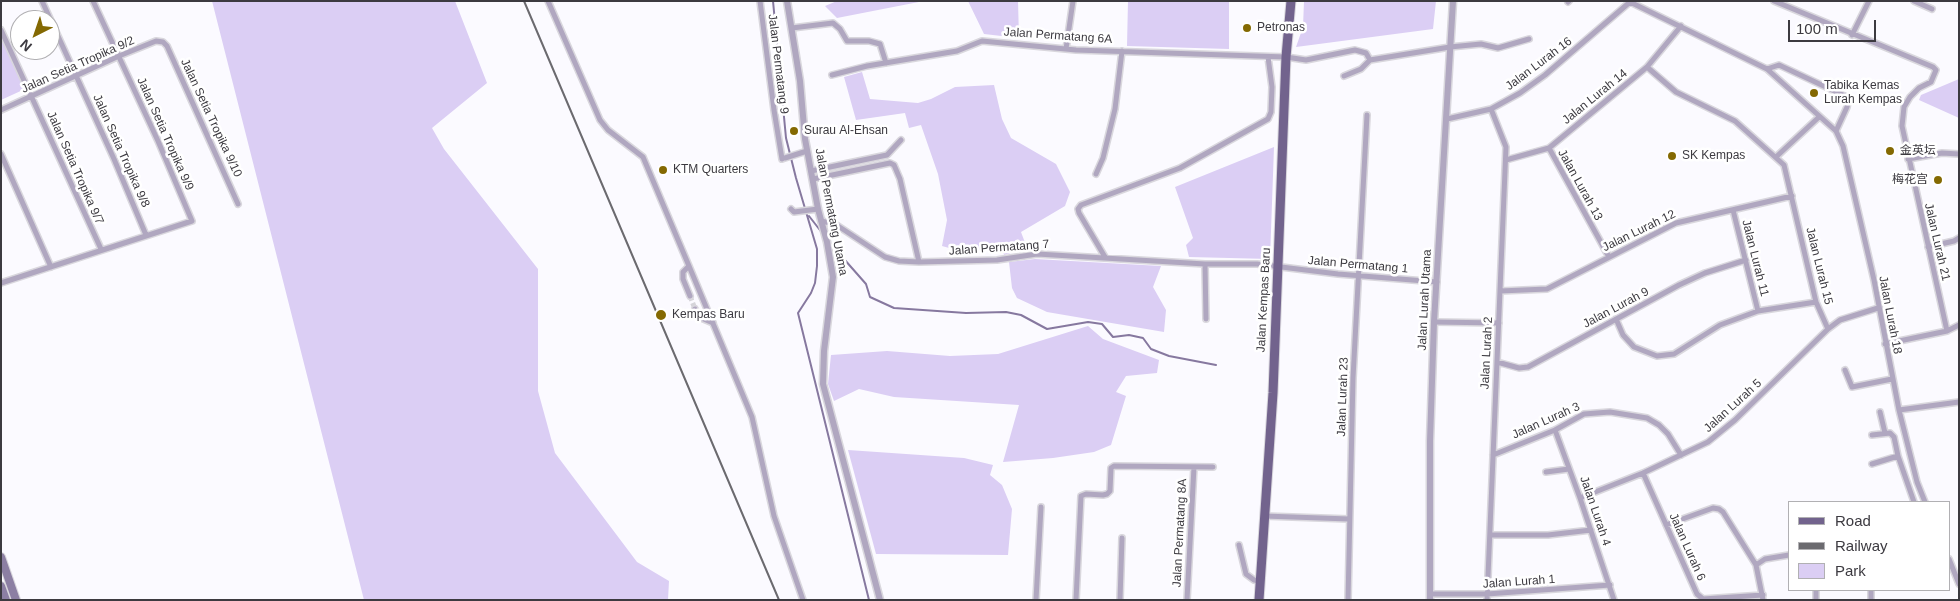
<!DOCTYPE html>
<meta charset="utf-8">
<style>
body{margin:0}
#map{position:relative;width:1960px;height:601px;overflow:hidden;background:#fbfaff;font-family:Helvetica,sans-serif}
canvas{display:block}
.frame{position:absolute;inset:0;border:2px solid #3c3a40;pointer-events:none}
.legend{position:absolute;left:1788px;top:501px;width:162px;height:90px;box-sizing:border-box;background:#fff;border:1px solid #b1b0b3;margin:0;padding:6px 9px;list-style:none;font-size:15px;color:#3c3a40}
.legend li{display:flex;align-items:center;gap:10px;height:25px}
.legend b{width:25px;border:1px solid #b1b0b3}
.north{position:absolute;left:10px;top:10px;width:50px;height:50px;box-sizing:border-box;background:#fff;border:1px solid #b1b0b3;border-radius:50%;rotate:221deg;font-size:14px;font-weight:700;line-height:20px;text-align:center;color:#3c3a40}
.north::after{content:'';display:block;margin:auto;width:18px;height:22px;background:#846902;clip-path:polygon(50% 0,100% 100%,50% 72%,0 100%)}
.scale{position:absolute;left:1788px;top:20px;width:88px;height:22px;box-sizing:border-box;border:2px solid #3c3a40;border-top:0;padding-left:6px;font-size:15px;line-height:18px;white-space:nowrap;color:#3c3a40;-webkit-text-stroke:4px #fff;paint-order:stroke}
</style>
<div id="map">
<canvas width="1960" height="601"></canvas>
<div class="frame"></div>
<ul class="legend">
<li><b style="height:6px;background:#72638d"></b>Road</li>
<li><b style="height:6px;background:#6b6a6f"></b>Railway</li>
<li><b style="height:14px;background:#dbcef4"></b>Park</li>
</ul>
<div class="north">N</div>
<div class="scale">100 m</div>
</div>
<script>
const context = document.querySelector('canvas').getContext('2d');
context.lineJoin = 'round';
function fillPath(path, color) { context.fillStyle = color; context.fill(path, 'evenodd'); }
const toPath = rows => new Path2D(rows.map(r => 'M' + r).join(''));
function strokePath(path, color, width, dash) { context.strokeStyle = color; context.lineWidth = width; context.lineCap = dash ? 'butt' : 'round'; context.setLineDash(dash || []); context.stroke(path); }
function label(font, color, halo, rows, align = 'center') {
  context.font = font + ' Helvetica,"Noto Sans SC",sans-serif'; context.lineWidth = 5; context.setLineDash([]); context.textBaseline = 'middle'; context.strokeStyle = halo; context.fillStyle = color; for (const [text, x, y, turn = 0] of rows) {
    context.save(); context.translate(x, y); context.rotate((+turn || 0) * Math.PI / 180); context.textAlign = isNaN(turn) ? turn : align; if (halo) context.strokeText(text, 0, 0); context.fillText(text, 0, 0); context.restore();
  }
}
const green = toPath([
 [212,1,455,1,487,83,432,128,444,149,538,269,538,391,555,453,637,562,669,581,668,600,364,600],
 [837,1,924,1,837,18,825,6],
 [968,1,1018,1,1019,38,984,34],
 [1128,1,1229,1,1229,49,1127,46],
 [1304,1,1436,1,1433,29,1296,47,1303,27],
 [1,36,25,89,1,100],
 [862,72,870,99,918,103,931,99,955,87,994,85,1002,119,1011,138,1056,164,1070,192,1065,206,1021,232,1027,248,1004,255,1001,244,967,253,942,246,947,220,938,174,921,125,909,128,905,113,856,120,844,77],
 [1959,79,1959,118,1919,100,1921,95],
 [1274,147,1270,259,1189,257,1186,245,1193,238,1175,187],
 [1035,259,1161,266,1153,287,1166,310,1164,332,1047,312,1017,298,1012,288,1009,262],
 [1088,326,1103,339,1159,360,1157,373,1126,376,1116,392,1126,396,1111,445,1094,452,1053,458,1003,462,1019,405,894,397,859,389,834,401,828,384,831,355,887,351,950,356,998,354],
 [848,450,964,458,993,465,990,475,1002,485,1012,509,1008,555,876,554]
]);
const stream = toPath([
 [773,1,786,138,796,178,817,249,817,266,815,283,811,293,798,313,869,600],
 [809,216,823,234],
 [829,242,866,284,870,297,894,308,966,313,1006,312,1021,315,1047,329,1088,322,1102,324,1113,337,1129,335,1143,338,1151,349,1169,356,1216,365]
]);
const minorTunnel = toPath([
 [690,296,695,309]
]);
const minor = toPath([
 [42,1,114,159,146,235],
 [548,1,600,120,608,130,643,157,689,266,752,417,774,516,803,600],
 [760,1,774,110,782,159],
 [1774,1,1933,67,1936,70,1931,82,1919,88,1910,97,1904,107,1902,126,1947,331],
 [1914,1,1932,9],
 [1568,2,1569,1],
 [792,28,833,23,840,29,847,41,869,41,880,44,886,63],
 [1,30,101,249],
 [1852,35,1869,1],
 [1066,49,1073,1],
 [1647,67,1676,92,1735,121,1784,165,1816,302,1828,329],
 [1767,69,1779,65,1845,96,1848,102,1847,107,1836,131],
 [832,75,867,66,957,51,982,41,1076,50,1286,57,1306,60,1355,50,1366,53,1370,60,1450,47,1481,44,1498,48,1529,39],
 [1344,76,1361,69,1370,60],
 [1,110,119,56,156,41,163,42,167,46,238,204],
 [1447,119,1491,109,1520,93,1545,75,1630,2,1767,69,1836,131,1843,146,1874,280,1899,410,1917,482,1925,502],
 [1549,148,1609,257],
 [1,154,51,267],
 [1776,157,1819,117],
 [785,158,807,151],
 [1908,159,1942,153,1959,154],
 [1506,160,1549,148,1647,67,1681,26],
 [811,171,887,155,901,140],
 [1096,174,1103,158,1115,109,1122,51],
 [813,179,890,163,894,165,900,179,919,262],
 [791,209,794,212,818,209],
 [1733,210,1758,311],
 [821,221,835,224,885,257,899,261,919,262,997,260,1037,254,1205,264,1257,264,1338,274,1437,282],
 [1928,247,1954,241,1959,238],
 [1105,257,1079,213,1078,209,1081,205,1180,168,1268,119,1271,112,1272,87,1268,57],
 [1205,264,1206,319],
 [689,266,683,272,683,279,690,296],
 [1,283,192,221,158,141,93,1],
 [1500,291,1547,289,1676,223,1792,196],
 [695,309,699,317,713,323],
 [1616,319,1623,335,1634,347,1657,356,1674,354,1720,325,1758,311,1816,302],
 [1434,322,1499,323],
 [1885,344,1947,331,1959,325],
 [1497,362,1519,368,1528,367,1679,285,1705,273,1746,260],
 [1845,370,1852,387,1892,379],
 [1899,410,1959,402],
 [1880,412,1885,433],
 [1555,430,1580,498,1614,600],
 [1872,435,1890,433,1894,437,1898,456,1914,502],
 [1493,455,1555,430,1584,414,1610,412,1647,418,1659,425,1668,434,1681,455],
 [1872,464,1898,456],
 [1546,472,1569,469],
 [1643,473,1697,594,1703,599,1763,595],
 [1580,498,1643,473,1708,442,1735,420,1828,329,1840,320,1878,308],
 [1264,516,1349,519],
 [1666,525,1713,508,1719,509,1723,512,1756,565,1763,600],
 [1490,535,1548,535,1591,530],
 [1239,545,1246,574,1254,580,1260,581],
 [1949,559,1959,584],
 [1756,565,1765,559,1789,555],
 [1816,590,1816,600],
 [1871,590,1871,600],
 [1430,594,1487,594,1610,585],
 [1036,600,1041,507],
 [1076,600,1081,496,1086,494,1103,495,1107,494,1110,491,1111,468,1114,466,1213,467],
 [1120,600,1122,538],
 [1187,600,1194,467],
 [1348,600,1353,378,1367,115],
 [1487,600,1506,147,1491,109]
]);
const tertiary = toPath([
 [787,1,800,81,805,139,818,209,827,242,833,277,824,351,823,384,880,600],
 [1430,600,1430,441,1434,322,1453,1]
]);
const secondary = toPath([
 [1,557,16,600],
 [1,586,6,600]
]);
const primary = toPath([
 [1259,600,1273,393,1286,57,1291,1]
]);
const rail = toPath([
 [524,1,779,600]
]);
const markers = [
 [1247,28,5,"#846902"],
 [1814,93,5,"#846902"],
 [794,131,5,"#846902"],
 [1890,151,5,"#846902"],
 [1672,156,5,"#846902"],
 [663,170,5,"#846902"],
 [1938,180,5,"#846902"],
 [661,315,6,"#846902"]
];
const poiNames = [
 ["Petronas",1257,28],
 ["Tabika Kemas",1824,86],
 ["Lurah Kempas",1824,100],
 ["Surau Al-Ehsan",804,131],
 ["金英坛",1900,151],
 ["SK Kempas",1682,156],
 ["KTM Quarters",673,170],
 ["梅花宫",1928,180,"right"],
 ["Kempas Baru",672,315]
];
const streetNames = [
 ["Jalan Permatang 6A",1058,36,4],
 ["Jalan Permatang 9",778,64,83],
 ["Jalan Lurah 16",1539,64,-37],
 ["Jalan Setia Tropika 9/2",78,65,-24],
 ["Jalan Lurah 14",1595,97,-39],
 ["Jalan Setia Tropika 9/10",211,118,65],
 ["Jalan Setia Tropika 9/9",165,134,66],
 ["Jalan Setia Tropika 9/8",121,151,66],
 ["Jalan Setia Tropika 9/7",75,168,66],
 ["Jalan Lurah 13",1580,185,61],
 ["Jalan Permatang Utama",831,212,79],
 ["Jalan Lurah 12",1639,231,-26],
 ["Jalan Lurah 21",1937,242,77],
 ["Jalan Permatang 7",999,248,-4],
 ["Jalan Lurah 11",1755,258,76],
 ["Jalan Permatang 1",1358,265,5],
 ["Jalan Lurah 15",1819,266,76],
 ["Jalan Kempas Baru",1264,300,-87],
 ["Jalan Lurah Utama",1425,300,-87],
 ["Jalan Lurah 9",1616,308,-28],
 ["Jalan Lurah 18",1890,315,79],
 ["Jalan Lurah 2",1487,353,-87],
 ["Jalan Lurah 23",1343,397,-88],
 ["Jalan Lurah 5",1733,406,-42],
 ["Jalan Lurah 3",1546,421,-24],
 ["Jalan Lurah 4",1595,511,71],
 ["Jalan Permatang 8A",1180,533,-87],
 ["Jalan Lurah 6",1687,547,66],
 ["Jalan Lurah 1",1519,582,-4]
];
fillPath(green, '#dbcef4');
strokePath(stream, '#86789f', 2);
strokePath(minorTunnel, '#d5d4d9', 5, [5, 2.5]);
strokePath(minor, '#d9d7dd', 8);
strokePath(tertiary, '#d9d7dd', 9);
strokePath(secondary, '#d9d7dd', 10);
strokePath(primary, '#d9d7dd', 11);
strokePath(minor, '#b0a7c0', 5);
strokePath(tertiary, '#b0a7c0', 6);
strokePath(secondary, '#8c7fa3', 8);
strokePath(primary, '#72638d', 9);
strokePath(rail, '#6b6a6f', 2);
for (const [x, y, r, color] of markers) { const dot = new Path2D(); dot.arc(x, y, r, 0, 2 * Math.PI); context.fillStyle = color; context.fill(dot); strokePath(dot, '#fff', 2); }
label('12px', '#3c3a40', '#fff', poiNames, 'left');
label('12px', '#3c3a40', '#fff', streetNames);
</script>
